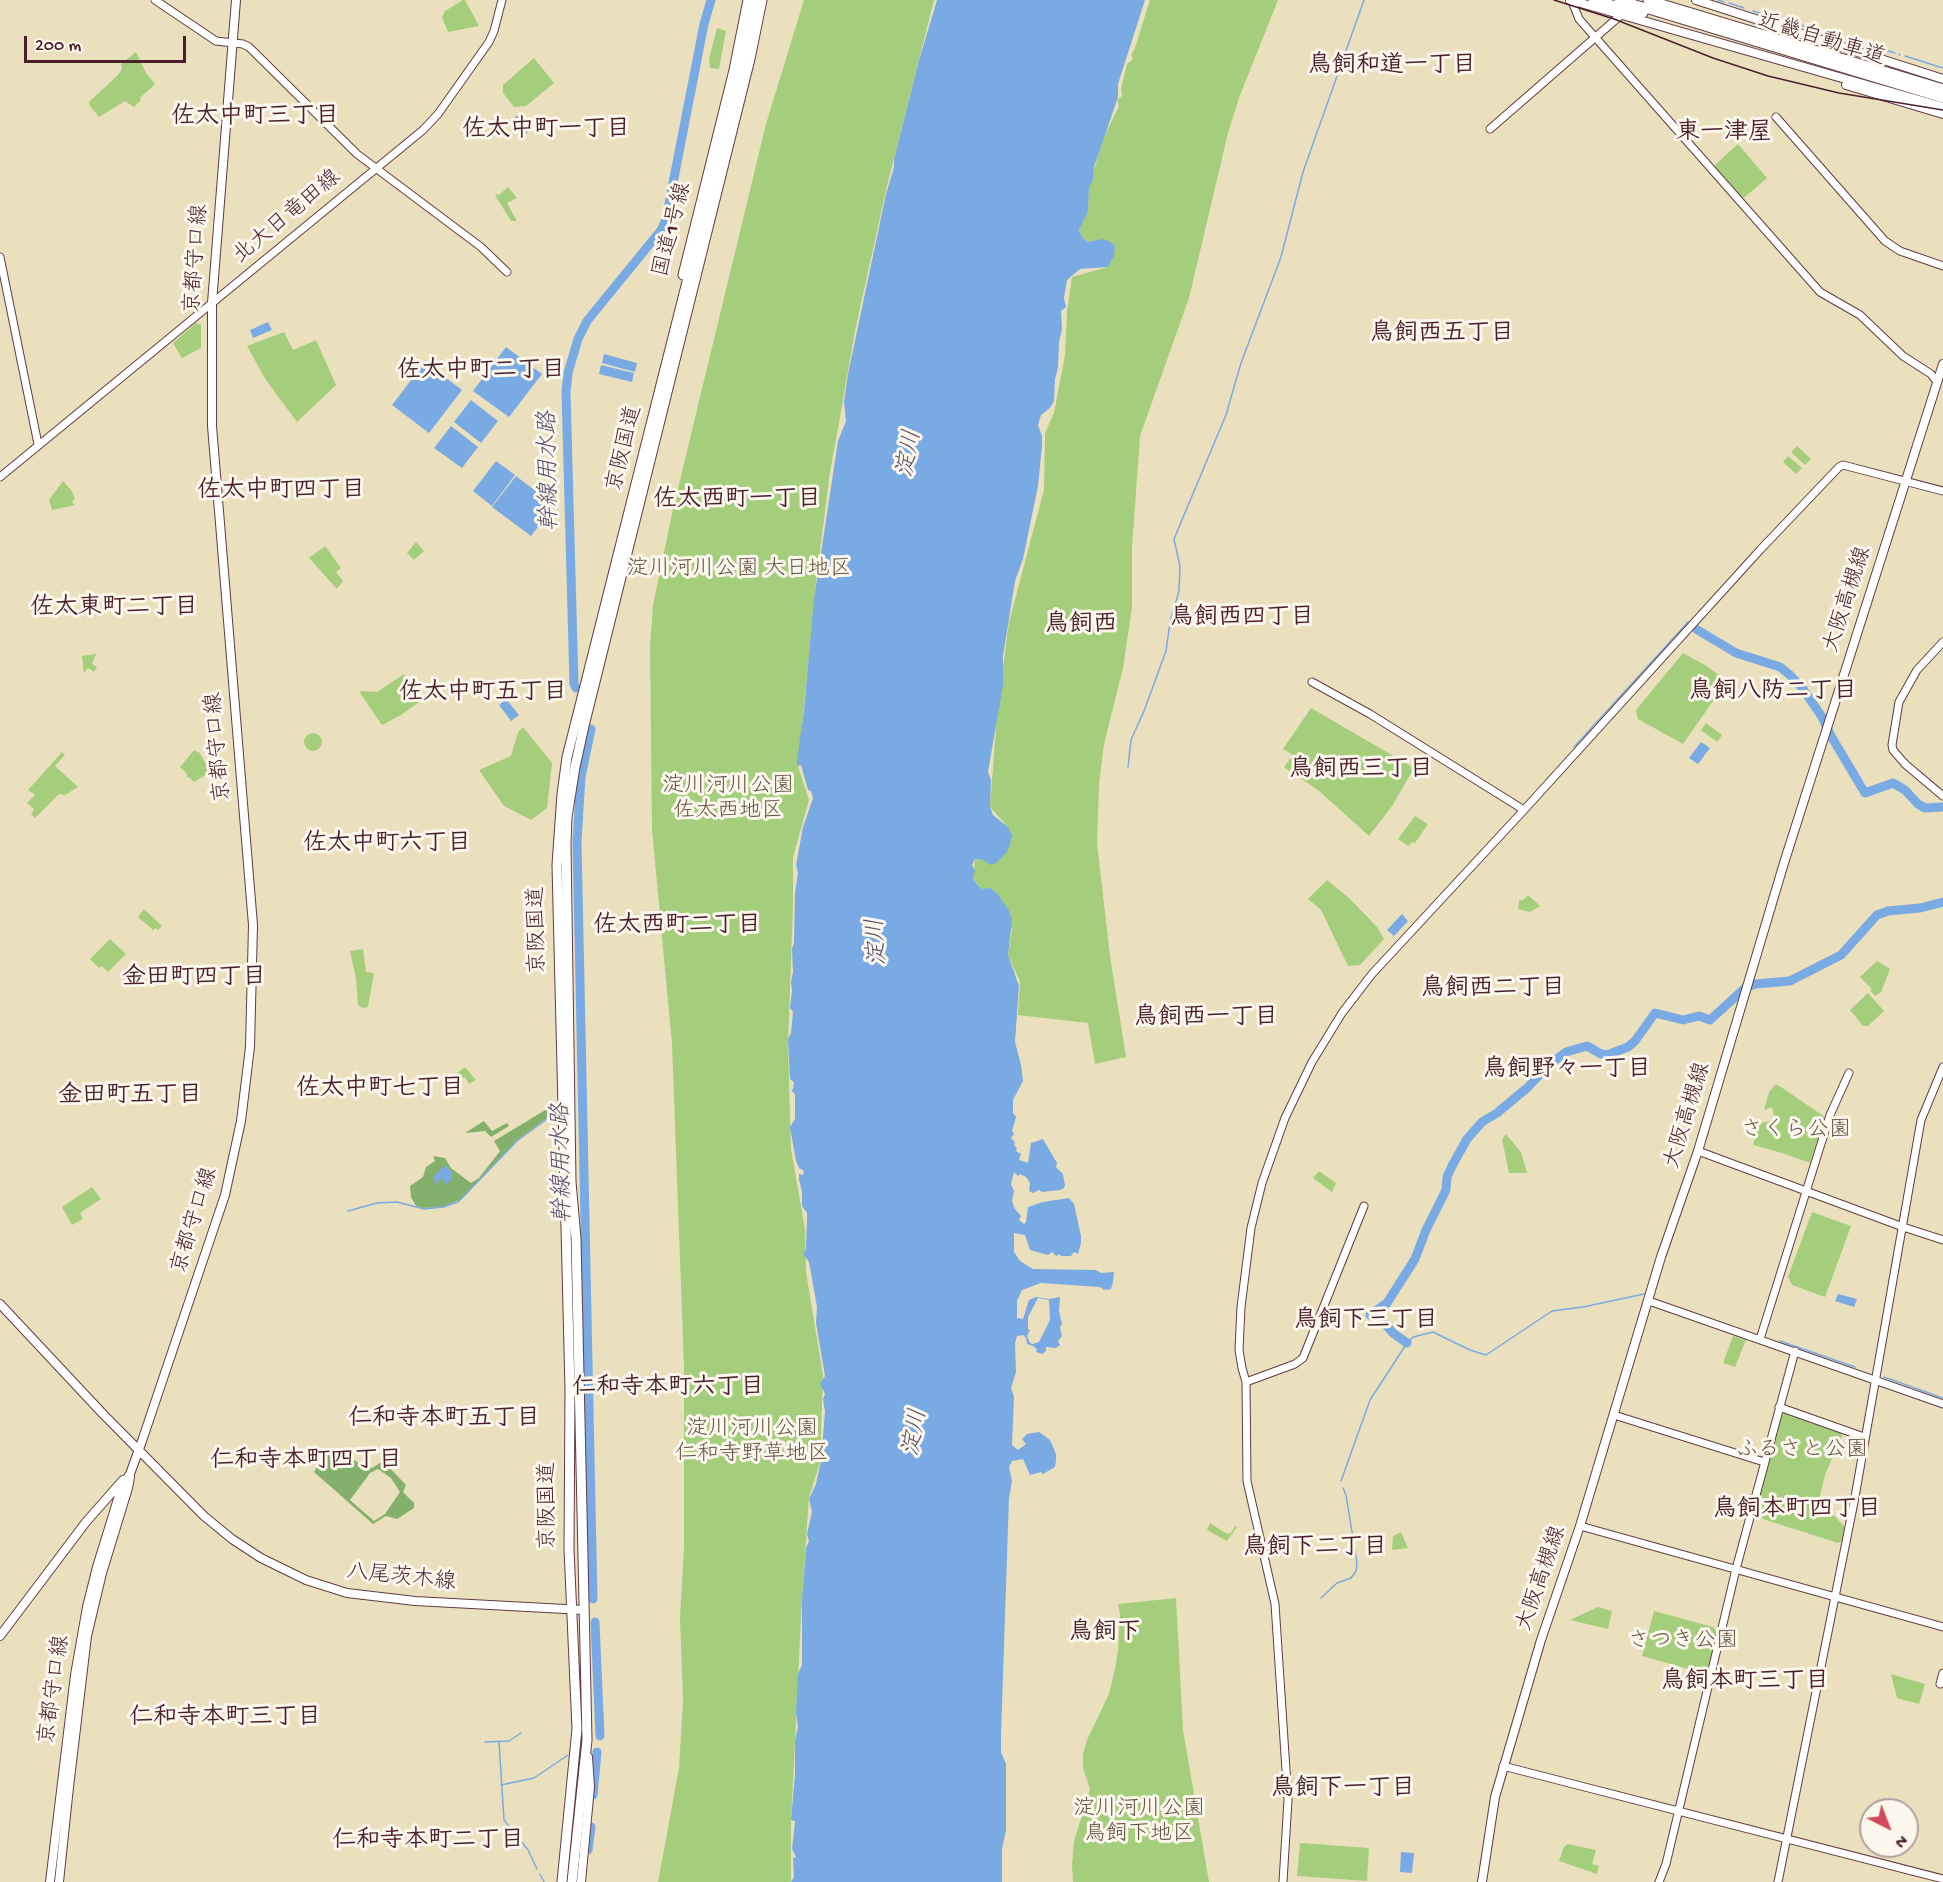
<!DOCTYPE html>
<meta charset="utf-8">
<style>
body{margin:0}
#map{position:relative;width:1943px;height:1882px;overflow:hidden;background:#ebe0bd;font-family:"Gochi Hand",sans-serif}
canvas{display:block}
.north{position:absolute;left:1859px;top:1798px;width:60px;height:60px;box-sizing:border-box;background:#fbf7ec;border:2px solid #b4a19f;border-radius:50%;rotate:138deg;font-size:16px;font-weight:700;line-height:24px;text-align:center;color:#4a1f2b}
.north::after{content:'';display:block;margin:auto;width:21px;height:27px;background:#d1495b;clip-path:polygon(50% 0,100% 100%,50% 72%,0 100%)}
.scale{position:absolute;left:24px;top:36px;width:162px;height:27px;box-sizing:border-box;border:3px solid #4a1f2b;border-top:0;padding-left:8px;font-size:18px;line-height:21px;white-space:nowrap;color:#4a1f2b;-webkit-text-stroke:4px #fbf7ec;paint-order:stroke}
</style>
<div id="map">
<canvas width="1943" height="1882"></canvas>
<div class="north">N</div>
<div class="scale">200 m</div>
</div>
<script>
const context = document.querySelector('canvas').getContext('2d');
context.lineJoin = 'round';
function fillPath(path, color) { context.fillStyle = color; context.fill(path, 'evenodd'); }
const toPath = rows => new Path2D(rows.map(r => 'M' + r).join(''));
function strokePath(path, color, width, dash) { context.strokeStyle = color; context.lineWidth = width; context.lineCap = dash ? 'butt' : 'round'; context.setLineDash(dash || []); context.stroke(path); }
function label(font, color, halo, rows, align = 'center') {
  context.font = font + ' "Gochi Hand","Klee One",sans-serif'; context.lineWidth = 6; context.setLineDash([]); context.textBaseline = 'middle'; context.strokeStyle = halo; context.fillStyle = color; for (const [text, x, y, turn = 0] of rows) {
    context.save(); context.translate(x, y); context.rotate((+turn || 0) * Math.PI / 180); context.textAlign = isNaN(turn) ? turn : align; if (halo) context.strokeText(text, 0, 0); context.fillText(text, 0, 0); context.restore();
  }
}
const green = toPath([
 [463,0,465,0,479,26,448,32,442,17,445,11],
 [804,0,934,0,887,186,855,331,839,423,830,472,816,583,798,766,809,800,793,857,793,906,788,1045,791,1149,805,1229,806,1272,823,1375,820,1463,809,1497,802,1599,791,1822,791,1882,658,1882,679,1768,683,1701,680,1618,684,1547,684,1367,672,1044,652,829,650,647,653,605,673,509,766,124],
 [1150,0,1278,0,1240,95,1228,133,1189,298,1140,436,1132,548,1132,607,1123,668,1104,744,1099,785,1097,843,1110,956,1126,1057,1095,1064,1088,1023,1018,1015,1020,982,1008,955,1012,929,973,878,975,859,983,860,1008,827,990,807,997,714,1009,622,1044,490,1045,433,1054,413,1065,355,1067,312,1072,277,1108,267,1114,256,1101,239,1088,242,1083,238,1079,230,1088,212,1089,187,1103,139,1119,106,1117,100,1122,96,1121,89,1127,64,1133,59,1131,55,1135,48],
 [717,28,726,31,719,69,710,68,709,59],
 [136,52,146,73,155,84,140,98,141,100,134,107,125,101,99,117,90,106,89,102,118,75,122,69,121,64],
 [534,58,554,83,526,106,514,107,503,93,503,85],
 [1738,144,1767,178,1745,197,1742,197,1715,167,1716,164],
 [508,187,517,198,507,203,517,221,511,221,495,195,497,194,499,195],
 [196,323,201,325,201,348,182,358,173,343],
 [284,332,293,350,316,340,336,385,297,422,266,380,247,346],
 [1797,446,1811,459,1805,465,1791,452],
 [1788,456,1802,468,1796,474,1783,462],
 [63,481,72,491,75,499,72,502,75,505,52,510,49,500],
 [416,542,424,551,414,560,407,553],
 [325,546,341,568,336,572,343,581,337,589,309,558],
 [1683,653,1705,665,1727,681,1683,744,1638,719,1636,710],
 [96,654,92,664,97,667,94,672,88,668,84,673,82,656],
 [404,674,419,702,401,715,382,725,360,693,361,691,377,692],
 [1311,708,1414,768,1392,806,1369,836,1318,790,1284,767,1293,755,1283,749],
 [1706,723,1722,735,1717,742,1701,730],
 [523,727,552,763,547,808,531,820,504,806,479,770,511,756,518,732],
 '304 742a9 9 0 1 1 18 0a9 9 0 1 1-18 0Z',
 [194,750,200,753,210,772,194,782,189,777,187,778,187,774,180,767],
 [62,752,65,755,55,766,78,787,65,795,59,794,35,818,31,814,34,809,27,803,35,795,28,790],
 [1415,816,1428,824,1415,843,1412,842,1408,846,1398,839],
 [1327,880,1349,898,1377,927,1384,939,1360,965,1348,966,1321,910,1308,899],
 [1528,895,1540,906,1530,912,1518,909,1519,900,1523,900],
 [144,909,162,926,158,930,156,928,153,930,138,917],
 [110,939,126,954,108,972,102,966,99,968,90,959],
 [363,949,366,972,374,973,368,1007,363,1008,358,1005,356,979,350,951],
 [1877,961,1890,969,1881,992,1875,996,1870,990,1872,989,1860,977],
 [1868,993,1884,1011,1868,1026,1863,1026,1850,1010],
 [465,1067,476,1080,469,1084,465,1077,456,1082,452,1077],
 [1775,1085,1778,1085,1825,1117,1810,1163,1782,1153,1753,1145,1760,1123,1775,1120,1772,1107,1764,1110,1769,1092],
 [1506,1134,1521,1152,1527,1173,1509,1173,1502,1139],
 [1319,1171,1336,1183,1332,1192,1313,1178],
 [92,1187,101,1199,80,1213,83,1219,72,1225,62,1207],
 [1812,1212,1851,1226,1825,1297,1792,1285,1788,1277],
 [1733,1336,1746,1340,1735,1367,1723,1363],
 [1785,1413,1843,1433,1825,1475,1819,1500,1846,1528,1843,1540,1838,1543,1763,1519,1758,1517,1755,1512,1781,1416],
 [1210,1523,1227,1534,1231,1533,1235,1526,1237,1527,1227,1541,1207,1530],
 [1401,1532,1408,1548,1392,1550,1393,1536],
 [1176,1598,1183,1730,1209,1882,1073,1882,1072,1865,1074,1841,1090,1789,1083,1768,1083,1754,1087,1740,1109,1694,1115,1669,1118,1650,1120,1615,1118,1604],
 [1598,1607,1612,1611,1608,1629,1570,1620],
 [1654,1611,1713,1627,1717,1632,1709,1670,1703,1673,1642,1656],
 [1891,1674,1925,1684,1919,1704,1897,1698],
 [1300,1843,1369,1848,1367,1881,1297,1876],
 [1568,1844,1596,1850,1592,1864,1599,1866,1597,1874,1559,1861,1564,1847]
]);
const forest = toPath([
 [552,1106,553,1108,547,1118,516,1141,462,1199,443,1207,423,1208,416,1206,411,1197,410,1186,423,1177,426,1167,435,1161,433,1156,445,1158,451,1168,471,1183,479,1178,500,1151,494,1141],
 [484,1121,492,1131,507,1123,509,1126,491,1137,485,1131,465,1133],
 [330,1450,372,1468,383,1461,406,1485,403,1492,414,1503,414,1508,397,1519,386,1516,373,1524,314,1472,327,1451],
 [378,1469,391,1478,400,1492,385,1514,374,1521,350,1500,370,1473]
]);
const water = toPath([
 [937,0,1145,0,1118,84,1118,97,1094,167,1093,180,1089,187,1088,212,1079,230,1083,238,1088,242,1101,239,1109,241,1115,246,1114,256,1108,267,1080,269,1067,280,1064,298,1066,307,1061,311,1062,329,1059,342,1058,368,1055,379,1054,401,1050,408,1041,415,1038,425,1042,436,1042,446,1038,486,1023,559,1015,581,1003,656,1003,685,988,772,991,780,990,807,993,815,1008,827,1012,836,1010,844,1007,852,996,863,991,865,983,860,975,859,972,865,975,871,973,878,977,884,982,889,990,888,997,893,1009,911,1012,920,1008,955,1019,986,1015,1042,1021,1065,1023,1081,1013,1100,1013,1113,1016,1117,1012,1131,1014,1134,1011,1138,1015,1142,1014,1145,1017,1148,1016,1151,1021,1154,1019,1160,1028,1163,1031,1143,1043,1139,1057,1163,1056,1167,1063,1174,1065,1185,1064,1188,1060,1190,1042,1192,1039,1190,1033,1193,1029,1191,1030,1183,1026,1177,1020,1174,1018,1176,1014,1172,1011,1184,1014,1191,1012,1201,1015,1209,1021,1216,1019,1220,1024,1224,1026,1222,1028,1207,1043,1202,1069,1198,1074,1204,1081,1236,1081,1243,1078,1254,1074,1252,1071,1256,1061,1256,1060,1254,1056,1256,1052,1252,1048,1255,1030,1250,1025,1235,1014,1233,1014,1252,1020,1261,1033,1269,1096,1270,1101,1273,1114,1272,1113,1282,1111,1289,1104,1290,1100,1287,1041,1283,1022,1290,1017,1301,1017,1318,1023,1319,1029,1300,1036,1297,1049,1299,1060,1297,1059,1311,1062,1324,1060,1327,1062,1336,1058,1341,1060,1345,1056,1348,1046,1347,1046,1351,1042,1354,1036,1352,1037,1349,1033,1346,1027,1344,1026,1338,1023,1335,1017,1336,1015,1343,1016,1372,1011,1388,1014,1397,1012,1445,1018,1450,1026,1444,1022,1439,1027,1434,1039,1432,1050,1440,1056,1454,1056,1461,1055,1467,1043,1474,1041,1472,1030,1475,1023,1459,1012,1461,1009,1467,1012,1481,1009,1498,1001,1735,1001,1752,1006,1764,1006,1830,1002,1849,1002,1882,791,1882,794,1877,793,1858,796,1857,792,1849,795,1821,791,1820,795,1774,795,1740,798,1727,796,1713,798,1674,802,1665,802,1599,806,1548,809,1541,807,1534,812,1512,809,1499,816,1484,821,1461,825,1412,823,1399,825,1394,820,1384,825,1376,816,1323,817,1307,809,1262,803,1254,806,1249,807,1218,807,1213,802,1206,802,1191,799,1180,799,1174,803,1175,804,1171,799,1168,796,1161,790,1127,795,1119,795,1094,791,1090,793,1089,794,1082,790,1079,788,1039,791,1033,793,1012,790,1008,792,991,791,982,793,972,792,949,794,943,795,893,798,873,796,865,803,827,813,798,811,791,808,790,801,765,798,766,797,761,804,710,814,599,838,441,846,421,844,402,848,374,886,194,894,167,894,159,919,60],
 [1038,1298,1049,1300,1050,1320,1039,1342,1033,1344,1030,1343,1027,1336,1030,1330,1028,1329,1028,1317],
 [519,114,532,129,524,135,512,120],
 [268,322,272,330,253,338,250,330],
 [506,347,542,374,509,417,473,391],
 [604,354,637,363,635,372,602,363],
 [425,362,462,390,429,433,392,405],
 [601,365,634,373,632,382,599,374],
 [471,400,498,421,481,443,454,422],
 [451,426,478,447,462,468,434,448],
 [496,461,515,475,492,506,473,491],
 [516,476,554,505,531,536,492,507],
 [506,699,519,715,511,721,499,705],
 [1701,742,1710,748,1698,764,1689,758],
 [1402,914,1408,921,1394,936,1387,930],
 [443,1167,447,1167,452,1172,452,1179,445,1185,444,1180,440,1178,437,1185,433,1179,434,1176],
 [1838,1294,1857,1299,1854,1307,1835,1301],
 [1401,1852,1414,1853,1412,1873,1400,1872]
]);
const stream = toPath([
 [1718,0,1724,2],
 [1729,3,1744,8],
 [1753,11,1821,31],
 [1829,33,1849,40],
 [1856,42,1862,43],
 [1867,45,1895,53],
 [1899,54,1900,55],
 [1905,56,1943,68],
 [1574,747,1688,622,1691,624],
 [1128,767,1131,740,1144,711,1166,651,1170,622,1179,591,1180,566,1174,539,1226,415,1241,363,1281,257,1303,172,1364,0],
 [348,1211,377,1203,397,1202,424,1209,443,1207,458,1202,517,1141,547,1119,553,1108],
 [1780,1341,1855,1367],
 [1884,1377,1943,1398],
 [1341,1481,1370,1400,1407,1343,1413,1337,1433,1332,1470,1350,1486,1355,1552,1311,1583,1307,1644,1294],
 [1321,1598,1337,1583,1351,1578,1356,1571,1357,1563,1346,1495,1343,1488],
 [485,1742,509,1741,521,1733],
 [499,1742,504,1820,528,1850,537,1869],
 [501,1785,534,1778,568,1755],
 [540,1874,544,1882]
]);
const river = toPath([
 [1696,629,1736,653,1780,667,1790,675,1803,689,1822,717,1831,736,1865,793,1893,783,1905,790,1918,804,1925,808,1943,807],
 [576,688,574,684,566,392,568,373,578,339,587,321,662,229,666,219,704,24,711,0],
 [591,729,581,777,577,841,593,1599],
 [1407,1343,1393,1333,1384,1323,1370,1315,1387,1303,1415,1259,1426,1230,1446,1190,1447,1177,1452,1166,1467,1139,1482,1122,1497,1113,1527,1088,1550,1064,1566,1052,1587,1046,1601,1054,1607,1055,1628,1047,1635,1041,1655,1013,1683,1020,1699,1016,1710,1020,1745,988,1755,984,1790,981,1841,955,1877,915,1888,911,1920,908,1943,902],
 [595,1622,600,1736],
 [593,1795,597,1752],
 [588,1850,591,1827]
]);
const secondary = toPath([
 [155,0,216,41,243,44,249,47,357,154,481,247,507,272],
 [1574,0,1573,4,1579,19,1820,292,1860,315,1903,356,1931,374,1937,382],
 [1776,117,1885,241,1900,251,1943,266],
 [1490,129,1621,15],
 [0,257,38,444],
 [0,477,423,130,438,114,489,42,494,31,502,0],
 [1943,642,1917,670,1899,702,1892,745,1893,750,1905,764,1943,796],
 [1312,682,1370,714,1524,810],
 [1698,1151,1903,1227,1943,1240],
 [1649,1301,1943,1404],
 [1760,1339,1830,1115,1849,1073],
 [1246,1382,1295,1364,1303,1358,1364,1206],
 [1779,1407,1864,1437],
 [1614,1415,1764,1462],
 [1580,1526,1943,1627],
 [1940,1684,1943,1673],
 [1503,1766,1943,1879],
 [1283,1882,1288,1800,1275,1604,1247,1481,1246,1382,1242,1368,1239,1350,1241,1307,1251,1228,1262,1183,1285,1118,1312,1062,1342,1013,1372,974,1524,810,1760,550,1839,467,1843,465,1943,491],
 [1659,1882,1666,1864,1736,1569,1795,1351],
 [1778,1882,1855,1497,1921,1120,1943,1067]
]);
const primary = toPath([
 [1570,0,1943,107],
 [1696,0,1943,79],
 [1846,85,1943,114],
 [0,1304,103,1414,204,1516,232,1539,261,1558,306,1580,347,1593,415,1601,584,1610],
 [0,1636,86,1522,123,1480],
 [50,1882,75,1675,87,1607,97,1567,122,1486,130,1474,142,1441,225,1195,241,1121,250,1047,253,925,212,426,212,303,236,0],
 [59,1882,69,1787,87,1636,102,1573,128,1488,130,1477],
 [581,1882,590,1787,588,1757],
 [1482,1882,1495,1797,1541,1640,1580,1526,1661,1257,1698,1151,1784,863,1943,364]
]);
const highway = toPath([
 [1593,0,1643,13],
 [1619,0,1943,98],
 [1648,0,1943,89],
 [683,275,734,70,748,0],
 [562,1882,577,1729,569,1549,570,1389,557,865,562,794,567,757,723,139,755,0],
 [572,1882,587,1740,576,1238,571,1182,566,843,567,817,575,767,584,726,750,59,762,0]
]);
const rail = toPath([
 [1554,0,1614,19,1713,58,1768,76,1839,93,1943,110]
]);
const streetNames = [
 ["近畿自動車道",1821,41,17],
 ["北大日竜田線",288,218,-40],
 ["国道1号線",674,230,-76],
 ["京都守口線",198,259,-86],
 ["京阪国道",626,449,-76],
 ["大阪高槻線",1849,600,-72],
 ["京都守口線",220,747,-95],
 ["京阪国道",539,930,-91],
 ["大阪高槻線",1689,1116,-73],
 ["京都守口線",196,1221,-73],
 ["京阪国道",550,1506,-90],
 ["八尾茨木線",401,1579,6],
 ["大阪高槻線",1543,1579,-71],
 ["京都守口線",56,1690,-82]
];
const parkNames = [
 ["淀川河川公園 大日地区",739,571],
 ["淀川河川公園",728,788],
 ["佐太西地区",728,813],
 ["さくら公園",1796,1132],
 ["淀川河川公園",752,1431],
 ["仁和寺野草地区",752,1456],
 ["ふるさと公園",1802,1452],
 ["さつき公園",1683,1643],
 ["淀川河川公園",1139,1811],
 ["鳥飼下地区",1139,1836]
];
const neighbourhoodNames = [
 ["鳥飼和道一丁目",1392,67],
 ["佐太中町三丁目",255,118],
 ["佐太中町一丁目",546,131],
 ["東一津屋",1724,134],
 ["鳥飼西五丁目",1442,335],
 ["佐太中町二丁目",481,372],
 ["佐太中町四丁目",281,492],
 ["佐太西町一丁目",737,501],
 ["佐太東町二丁目",114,609],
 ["鳥飼西四丁目",1242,619],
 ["鳥飼西",1081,626],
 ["鳥飼八防二丁目",1773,693],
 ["佐太中町五丁目",483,694],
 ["鳥飼西三丁目",1361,771],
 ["佐太中町六丁目",387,845],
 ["佐太西町二丁目",677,927],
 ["金田町四丁目",194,979],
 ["鳥飼西二丁目",1493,990],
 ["鳥飼西一丁目",1206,1019],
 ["鳥飼野々一丁目",1567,1071],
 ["佐太中町七丁目",380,1090],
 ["金田町五丁目",130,1097],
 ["鳥飼下三丁目",1366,1322],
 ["仁和寺本町六丁目",668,1389],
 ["仁和寺本町五丁目",444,1420],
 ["仁和寺本町四丁目",306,1462],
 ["鳥飼本町四丁目",1797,1511],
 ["鳥飼下二丁目",1315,1549],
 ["鳥飼下",1105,1634],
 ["鳥飼本町三丁目",1745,1683],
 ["仁和寺本町三丁目",225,1719],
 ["鳥飼下一丁目",1343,1790],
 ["仁和寺本町二丁目",428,1842]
];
const waterNames = [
 ["淀川",911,454,-80],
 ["幹線用水路",551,471,-91],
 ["淀川",879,942,-94],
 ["幹線用水路",564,1163,-91],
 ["淀川",917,1433,-80]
];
fillPath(green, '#a4ce7b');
fillPath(forest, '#83b16b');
fillPath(water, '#79aae4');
strokePath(stream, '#79aae4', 1.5);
strokePath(river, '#79aae4', 9);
strokePath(secondary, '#623c41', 9);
strokePath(primary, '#623c41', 10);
strokePath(highway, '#623c41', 11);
strokePath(secondary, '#fff', 7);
strokePath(primary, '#fff', 8);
strokePath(highway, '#fff', 9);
strokePath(rail, '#4a1f2b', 1.5);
label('22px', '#4a1f2b', '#fbf7ec', streetNames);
label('22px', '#655443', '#fbf7ec', parkNames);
label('bold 24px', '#4a1f2b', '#fbf7ec', neighbourhoodNames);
label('italic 24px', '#5a506c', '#fbf7ec', waterNames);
</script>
